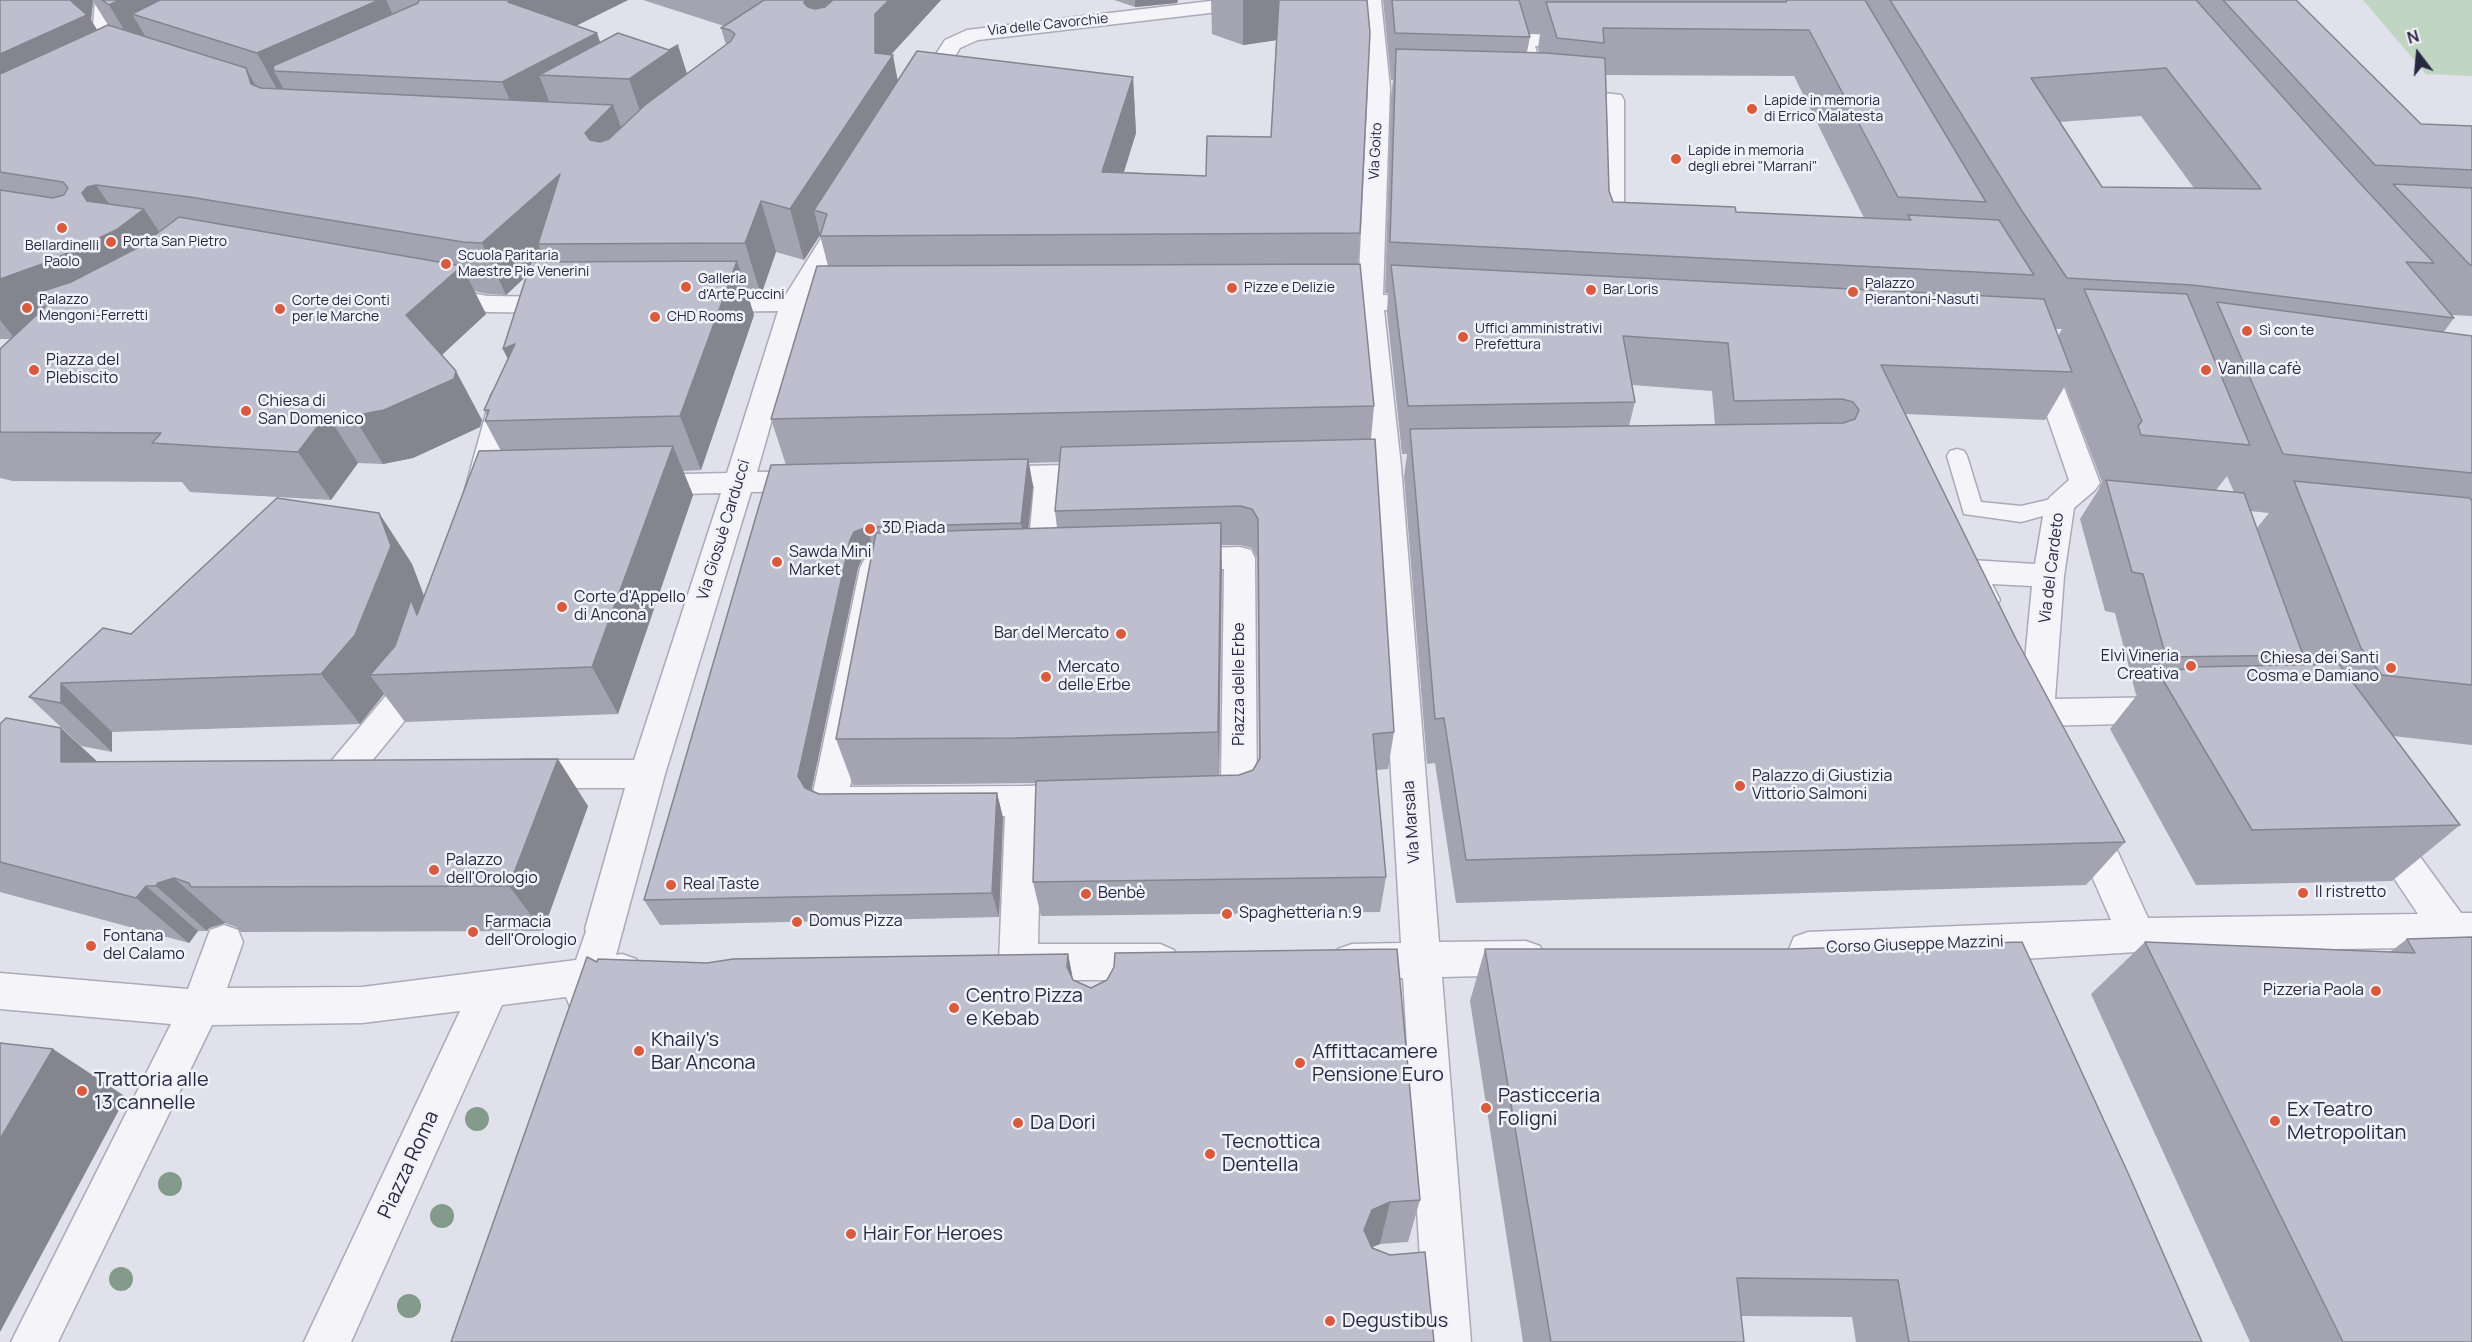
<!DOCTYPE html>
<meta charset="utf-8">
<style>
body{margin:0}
#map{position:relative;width:2472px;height:1342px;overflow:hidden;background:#e1e1eb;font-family:Manrope,sans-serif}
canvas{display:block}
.north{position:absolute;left:2388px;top:24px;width:60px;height:60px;-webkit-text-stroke:4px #f1f1f8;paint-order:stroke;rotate:344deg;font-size:16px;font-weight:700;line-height:24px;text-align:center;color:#282844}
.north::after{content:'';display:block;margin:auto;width:21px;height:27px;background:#282844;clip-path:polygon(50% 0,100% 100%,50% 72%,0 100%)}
</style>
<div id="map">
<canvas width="2472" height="1342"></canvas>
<div class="north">N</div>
</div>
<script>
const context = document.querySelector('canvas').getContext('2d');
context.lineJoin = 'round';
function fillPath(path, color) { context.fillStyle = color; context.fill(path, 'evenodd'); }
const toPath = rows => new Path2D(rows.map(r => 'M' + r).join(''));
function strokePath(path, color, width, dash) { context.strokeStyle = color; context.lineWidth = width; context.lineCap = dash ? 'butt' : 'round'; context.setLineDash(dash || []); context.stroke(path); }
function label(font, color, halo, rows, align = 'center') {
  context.font = font + ' Manrope,sans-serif'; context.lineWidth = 5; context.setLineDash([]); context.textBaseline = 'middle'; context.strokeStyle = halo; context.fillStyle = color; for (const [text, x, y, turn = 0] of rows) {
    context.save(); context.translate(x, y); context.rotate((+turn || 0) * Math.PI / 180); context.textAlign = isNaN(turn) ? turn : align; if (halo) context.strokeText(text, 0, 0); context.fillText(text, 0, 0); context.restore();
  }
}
const green = toPath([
 [2363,0,2472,0,2472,76,2426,74]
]);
const service = toPath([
 [1957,449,1964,451,1967,456,1981,502,2021,506,2060,497,2068,499,2071,504,2068,509,2021,522,1964,514,1947,456,1950,451,1957,449]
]);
const pedestrian = toPath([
 [604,912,617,917,623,929,616,955,622,954,636,959,642,972,636,985,606,992,599,1009,585,1014,571,1009,566,997,502,1005,351,1342,304,1342,460,1011,362,1023,212,1025,58,1342,11,1342,171,1024,0,1009,0,973,188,989,210,930,224,925,238,930,243,942,227,988,362,987,576,960,591,917,604,912]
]);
const minor = toPath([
 [95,0,115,0,112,37,137,55,140,59,137,63,130,65,123,63,92,39,95,0],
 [1219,0,1280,0,1277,4,1270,6,978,40,960,48,930,98,922,99,914,98,911,93,945,40,967,30,1219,0],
 [1361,0,1381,0,1390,88,1383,295,1434,297,1443,300,1447,305,1443,310,1434,313,1384,310,1401,466,1439,942,1526,941,1540,946,1545,958,1540,970,1526,975,1442,977,1471,1342,1425,1342,1403,978,1352,978,1338,973,1333,961,1338,949,1352,944,1401,943,1373,466,1358,310,1320,310,1311,307,1307,302,1311,297,1320,294,1358,294,1368,88,1361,0],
 [1523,34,1584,35,1591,37,1594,41,1591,45,1584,47,1535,46,1544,76,1540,80,1533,82,1526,80,1522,76,1513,40,1516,36,1523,34],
 [1563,89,1613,94,1621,95,1624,100,1624,240,1626,243,1623,248,1614,250,1605,248,1600,242,1602,105,1555,100,1552,95,1555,90,1563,89],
 [848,206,856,208,860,213,810,296,852,295,861,298,865,303,861,308,852,311,803,311,757,472,812,471,822,474,827,481,822,488,812,491,751,492,665,774,623,929,617,941,604,946,591,941,585,929,625,788,523,788,511,784,505,774,511,764,523,760,634,760,721,493,645,495,635,492,630,485,635,478,645,475,727,473,778,311,705,312,696,309,692,304,696,299,705,296,785,296,840,208,848,206],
 [436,287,488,296,561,297,570,300,574,305,570,310,561,313,488,312,427,300,423,295,427,290,436,287],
 [2040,350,2049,352,2053,358,2100,483,2095,490,2074,508,2064,576,2055,699,2168,697,2180,701,2185,710,2180,719,2168,723,2037,726,2025,722,2020,713,2032,586,1992,584,2000,600,1995,608,1984,612,1973,608,1956,571,1960,563,1971,560,2035,564,2045,504,2050,497,2069,480,2027,358,2031,352,2040,350],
 [505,386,515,389,519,395,494,493,489,500,479,503,469,500,464,493,491,395,495,389,505,386],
 [1103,464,1113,467,1118,474,1113,481,1103,484,1064,485,1058,552,1240,547,1251,550,1255,558,1257,794,1252,804,1239,809,1041,815,1038,944,1160,944,1174,950,1179,962,1174,974,1160,980,1018,980,1004,974,999,962,1005,816,829,817,816,812,811,802,860,568,864,560,875,557,1028,553,1034,486,986,487,976,484,971,477,976,470,986,467,1103,464],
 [1224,569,1221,780,1024,786,850,787,888,579,1224,569],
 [417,656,429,660,433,669,421,701,371,762,378,765,384,775,378,785,366,789,340,789,328,785,322,775,328,765,394,686,405,660,417,656],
 [2087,809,2100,813,2148,918,2418,914,2363,832,2368,821,2381,817,2394,821,2461,913,2472,913,2472,947,2137,952,2022,959,1808,966,1794,961,1789,949,1794,937,1808,932,2111,920,2069,824,2074,813,2087,809]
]);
const trees = [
 [477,1119],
 [170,1184],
 [442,1216],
 [121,1279],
 [409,1306]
];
const wall = toPath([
 [0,0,628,0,576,26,600,42,687,73,726,45,721,28,724,26,643,0,941,0,891,55,898,81,1133,77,1136,133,1124,172,1206,176,1271,137,1276,40,1243,45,1212,34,1211,0,1367,0,1360,233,1358,264,1374,406,1371,439,1394,732,1388,769,1376,770,1386,877,1380,912,1041,916,1033,882,1036,783,853,785,836,739,872,556,862,559,858,568,811,791,819,794,997,793,1003,818,999,917,660,925,644,900,786,465,771,419,828,266,820,235,804,260,776,252,761,295,748,295,754,315,701,470,683,471,693,495,618,714,405,722,384,694,360,724,112,732,112,752,81,746,29,697,131,634,379,513,412,564,424,596,501,451,485,421,487,415,484,410,508,359,503,349,526,276,506,295,488,294,474,291,486,314,442,355,482,420,480,427,413,458,383,464,358,463,331,500,190,492,182,482,13,481,0,478,0,349,10,339,0,339],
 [93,1,108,25,97,30,91,20],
 [1060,462,1055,511,1057,528,1028,529,1033,486,1029,463],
 [1221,545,1240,545,1252,548,1257,558,1259,760,1253,770,1239,775,1219,775],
 [1114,0,1178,0,1177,3,1135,7],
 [1383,0,2296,0,2421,124,2472,126,2472,316,2452,315,2454,318,2443,333,2472,336,2472,745,2393,736,2460,825,2392,881,2196,885,2110,729,2137,695,2136,695,2115,613,2105,611,2080,519,2099,489,2099,488,2102,482,2065,386,2045,420,1906,414,2016,639,2125,842,2086,885,1456,903,1435,763,1427,764,1404,477,1407,454,1402,454,1387,312,1388,293,1385,293,1391,97,1393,80,1391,80],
 [1529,34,1540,34,1538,48,1539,52,1527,52,1530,37],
 [1606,75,1794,76,1864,218,1736,212,1613,202,1609,191],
 [2141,116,2194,188,2102,187,2059,122],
 [2055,329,2062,329,2058,336],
 [1632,385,1712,391,1715,425,1629,426,1635,402],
 [2227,476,2234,492,2216,490],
 [2250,511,2269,513,2257,528],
 [0,724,61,728,97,762,588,806,543,931,241,932,236,927,225,923,209,928,207,931,198,931,189,943,0,892],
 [2472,937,2472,1342,2250,1342,2091,994,2145,942,2390,952,2407,939],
 [1485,949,2202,1342,1856,1342,1852,1317,1741,1316,1744,1342,1523,1342,1470,1001],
 [1068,954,1073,980,1420,1200,1408,1242,1380,1244,1372,1247,1390,1255,1434,1342,597,962,707,963]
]);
const shadedWall = toPath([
 [65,0,92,0,93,1,91,20,118,63,0,120,0,54],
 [119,0,247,0,132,14,151,46,138,52,109,5],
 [379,0,386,0,407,45,274,71,289,99,284,102,257,53],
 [513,0,628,0,527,50,508,2],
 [805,0,868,0,815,50,804,3],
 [889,0,941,0,884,62,893,55,902,104,827,214,814,210,820,235,804,260,790,209,875,53,875,14],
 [1135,0,1178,0,1177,3,1135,7],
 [1243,0,1279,0,1278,40,1243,45],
 [597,33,613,79,539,75,554,114,523,131,502,82],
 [678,45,696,102,649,137,629,79],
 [246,68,273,117,251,84],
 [1133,77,1136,133,1106,229,1102,172],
 [613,105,631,155,604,183,585,133],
 [560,174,538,244,545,259,506,295,482,243],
 [96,185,123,224,144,209,178,260,58,295,34,294,58,325,16,340,0,320,0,279,87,187],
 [761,201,776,252,761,295,745,243],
 [737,261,754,315,701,470,680,416],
 [462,266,486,314,433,363,406,315],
 [515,344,530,404,503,349],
 [456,371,482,420,480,427,413,458,383,464,353,416],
 [327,414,358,463,331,500,298,452],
 [673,446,693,495,618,714,592,667],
 [1028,459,1033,486,1026,551,1021,523],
 [379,513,412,564,424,596,396,674,370,675,384,694,360,724,321,674],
 [1221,523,1222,571,1219,778,1218,732],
 [867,527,875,555,862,559,858,568,809,802,798,776,850,540,854,532],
 [61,683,112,732,112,752,61,703],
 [61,728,113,776,61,762],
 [558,759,588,806,543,931,509,886],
 [997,793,1003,818,999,917,992,893],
 [174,878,225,923,209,928,207,931,156,886,158,883],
 [146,886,198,931,189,943,136,898],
 [1068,954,1078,1005,1067,967],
 [53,1049,126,1097,0,1332,0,1139],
 [1390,1202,1380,1244,1363,1251,1364,1230,1372,1210]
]);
const building = toPath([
 [0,0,70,0,87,15,0,54,0,0],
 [102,0,119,0,109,5,102,0],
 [160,0,379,0,257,53,132,14,160,0],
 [419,0,513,0,508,2,597,33,502,82,274,71,273,66,418,3,419,0],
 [764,0,805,0,804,3,808,7,815,9,825,7,833,0,889,0,875,14,875,53,893,55,790,209,761,201,745,243,538,244,560,174,482,243,463,242,190,197,96,185,87,187,82,193,87,201,144,209,116,230,48,262,0,279,0,190,53,198,64,195,68,188,63,182,0,172,0,74,108,25,246,68,251,84,261,88,613,105,585,133,590,140,600,142,609,139,645,105,731,41,735,34,730,30,721,28,764,0],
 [1279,0,1367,0,1370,33,1360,233,820,236,827,214,814,210,917,51,1133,77,1102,172,1206,176,1207,136,1271,137,1279,0],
 [1392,0,1519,0,1530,37,1395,33,1392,0],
 [1787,0,1865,0,1986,202,1898,197,1809,30,1603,28,1604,43,1557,38,1546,2,1786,2,1787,0],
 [1890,0,2196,0,2357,180,2434,263,2406,262,2454,318,2192,285,2067,278,2022,211,1890,0],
 [2166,68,2261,189,2102,187,2031,78,2166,68],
 [2223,0,2296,0,2421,124,2472,126,2472,170,2375,165,2223,0],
 [618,33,669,50,678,45,629,79,539,75,618,33],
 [1396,49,1546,53,1605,58,1609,191,1613,202,1735,207,1736,212,1911,220,1908,215,1999,220,2034,275,1390,242,1396,49],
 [2393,184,2472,188,2472,265,2470,265,2393,184],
 [179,217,462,266,406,315,456,371,454,379,384,410,353,416,327,414,298,452,152,443,161,433,0,432,0,349,58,295,34,294,71,282,139,247,179,217],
 [737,261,680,416,485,421,489,410,484,410,515,344,503,349,531,262,737,261],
 [1360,264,1374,406,771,419,817,266,1360,264],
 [1391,265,2044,299,2072,372,1881,365,2016,639,2125,842,1466,860,1444,718,1435,719,1410,429,1843,423,1855,419,1859,410,1853,402,1842,399,1734,401,1728,343,1623,336,1635,402,1408,406,1391,265],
 [2084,289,2187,294,2250,445,2141,435,2138,426,2142,421,2084,289],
 [2217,302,2472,336,2472,473,2283,454,2217,302],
 [1375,439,1394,732,1373,734,1386,877,1033,882,1036,781,1239,775,1253,770,1260,758,1258,519,1252,509,1240,506,1055,511,1061,447,1375,439],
 [673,446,592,667,370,675,395,646,411,600,417,615,479,451,673,446],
 [1028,459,1021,523,867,527,854,532,850,540,798,776,805,788,819,794,997,793,992,893,644,900,771,465,1028,459],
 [2106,480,2244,493,2303,655,2166,657,2143,574,2132,572,2106,480],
 [2294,481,2470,498,2472,501,2472,685,2382,675,2361,648,2294,481],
 [277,498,379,513,391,546,355,635,321,674,61,683,61,703,29,697,103,628,131,634,277,498],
 [1221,523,1218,732,1015,738,836,739,876,533,1221,523],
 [2339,664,2460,825,2252,830,2157,670,2193,669,2193,667,2339,664],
 [6,718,61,728,61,762,558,759,509,886,191,887,189,883,174,878,158,883,156,886,146,886,136,898,0,862,0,724,6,718],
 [2472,937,2472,1342,2343,1342,2145,942,2415,953,2407,939,2472,937],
 [2022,942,2128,1173,2202,1342,1909,1342,1898,1280,1737,1278,1744,1342,1551,1342,1485,949,1789,949,2022,942],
 [1397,949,1420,1200,1390,1202,1372,1210,1364,1230,1372,1248,1390,1255,1425,1252,1434,1342,451,1342,587,957,597,962,598,959,707,963,733,959,1068,954,1067,967,1073,980,1091,988,1107,980,1114,967,1115,953,1397,949],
 [0,1043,53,1049,0,1139,0,1043]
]);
const markers = [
 [1752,109,6,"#d95a3d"],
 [1676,159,6,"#d95a3d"],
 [62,228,6,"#d95a3d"],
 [111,242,6,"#d95a3d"],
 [446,264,6,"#d95a3d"],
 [686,287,6,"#d95a3d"],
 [1232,288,6,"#d95a3d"],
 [1591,290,6,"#d95a3d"],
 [1853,292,6,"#d95a3d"],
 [27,308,6,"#d95a3d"],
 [280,309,6,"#d95a3d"],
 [655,317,6,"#d95a3d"],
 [2247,331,6,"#d95a3d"],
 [1463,337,6,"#d95a3d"],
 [34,370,6,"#d95a3d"],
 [2206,370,6,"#d95a3d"],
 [246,411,6,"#d95a3d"],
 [870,529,6,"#d95a3d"],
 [777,562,6,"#d95a3d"],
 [562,607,6,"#d95a3d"],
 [1121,634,6,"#d95a3d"],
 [2191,666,6,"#d95a3d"],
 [2391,668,6,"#d95a3d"],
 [1046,677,6,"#d95a3d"],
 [1740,786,6,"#d95a3d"],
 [434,870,6,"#d95a3d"],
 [671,885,6,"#d95a3d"],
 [2303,893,6,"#d95a3d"],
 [1086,894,6,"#d95a3d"],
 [1227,914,6,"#d95a3d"],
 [797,922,6,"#d95a3d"],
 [473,932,6,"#d95a3d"],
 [91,946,6,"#d95a3d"],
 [2376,991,6,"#d95a3d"],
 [954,1008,6,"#d95a3d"],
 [639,1051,6,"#d95a3d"],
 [1300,1063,6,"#d95a3d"],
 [82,1091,6,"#d95a3d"],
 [1486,1108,6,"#d95a3d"],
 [2275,1121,6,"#d95a3d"],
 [1018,1123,6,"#d95a3d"],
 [1210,1154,6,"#d95a3d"],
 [851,1234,6,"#d95a3d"],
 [1330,1321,6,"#d95a3d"]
];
const farStreetnames = [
 ["Via delle Cavorchie",1048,25,-6],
 ["Via Goito",1376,151,-87]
];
const farPoinames = [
 ["Lapide in memoria",1764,101],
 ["di Errico Malatesta",1764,117],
 ["Lapide in memoria",1688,151],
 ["degli ebrei \"Marrani\"",1688,167],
 ["Porta San Pietro",123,242],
 ["Bellardinelli",62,246,"center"],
 ["Paolo",62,262,"center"],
 ["Scuola Paritaria",458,256],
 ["Maestre Pie Venerini",458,272],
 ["Galleria",698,279],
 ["d'Arte Puccini",698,295],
 ["Palazzo",1865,284],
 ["Pierantoni-Nasuti",1865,300],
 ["Pizze e Delizie",1244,288],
 ["Bar Loris",1603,290],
 ["Palazzo",39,300],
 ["Mengoni-Ferretti",39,316],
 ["Corte dei Conti",292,301],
 ["per le Marche",292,317],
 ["CHD Rooms",667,317],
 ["Uffici amministrativi",1475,329],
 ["Prefettura",1475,345],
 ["Sì con te",2259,331]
];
const poiNames = [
 ["Piazza del",46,361],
 ["Plebiscito",46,379],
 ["Vanilla cafè",2218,370],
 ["Chiesa di",258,402],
 ["San Domenico",258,420],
 ["3D Piada",882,529],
 ["Sawda Mini",789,553],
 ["Market",789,571],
 ["Corte d'Appello",574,598],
 ["di Ancona",574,616],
 ["Bar del Mercato",1109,634,"right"],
 ["Elvì Vineria",2179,657,"right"],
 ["Creativa",2179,675,"right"],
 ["Chiesa dei Santi",2379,659,"right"],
 ["Cosma e Damiano",2379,677,"right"],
 ["Mercato",1058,668],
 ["delle Erbe",1058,686],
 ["Palazzo di Giustizia",1752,777],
 ["Vittorio Salmoni",1752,795],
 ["Palazzo",446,861],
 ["dell'Orologio",446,879],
 ["Real Taste",683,885],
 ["Il ristretto",2315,893],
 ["Benbè",1098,894],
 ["Spaghetteria n.9",1239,914],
 ["Domus Pizza",809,922],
 ["Farmacia",485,923],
 ["dell'Orologio",485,941],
 ["Fontana",103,937],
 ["del Calamo",103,955],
 ["Pizzeria Paola",2364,991,"right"]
];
const streetNames = [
 ["Via Giosuè Carducci",724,530,-73],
 ["Via del Cardeto",2052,568,-83],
 ["Piazza delle Erbe",1240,684,-90],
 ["Via Marsala",1412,822,-94],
 ["Corso Giuseppe Mazzini",1915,945,-2]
];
const nearPoinames = [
 ["Centro Pizza",966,996],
 ["e Kebab",966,1019],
 ["Khaily's",651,1040],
 ["Bar Ancona",651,1063],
 ["Affittacamere",1312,1052],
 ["Pensione Euro",1312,1075],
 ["Trattoria alle",94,1080],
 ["13 cannelle",94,1103],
 ["Pasticceria",1498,1096],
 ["Foligni",1498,1119],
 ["Ex Teatro",2287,1110],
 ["Metropolitan",2287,1133],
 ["Da Dori",1030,1123],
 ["Tecnottica",1222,1142],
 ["Dentella",1222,1165],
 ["Hair For Heroes",863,1234],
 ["Degustibus",1342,1321]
];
const nearStreetnames = [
 ["Piazza Roma",409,1165,-65]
];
fillPath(green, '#c1d5c3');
strokePath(service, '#aaaab9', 3);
strokePath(pedestrian, '#aaaab9', 3);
strokePath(minor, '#aaaab9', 3);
fillPath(service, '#f4f4f9');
fillPath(pedestrian, '#f4f4f9');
fillPath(minor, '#f4f4f9');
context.fillStyle = '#829b8a';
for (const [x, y] of trees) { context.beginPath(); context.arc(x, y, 12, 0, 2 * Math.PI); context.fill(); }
fillPath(wall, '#a3a3b1');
fillPath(shadedWall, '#858590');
fillPath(building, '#bebece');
strokePath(building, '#858590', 1.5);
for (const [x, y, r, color] of markers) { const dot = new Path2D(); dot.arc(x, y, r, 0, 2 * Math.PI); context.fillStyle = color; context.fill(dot); strokePath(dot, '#f1f1f8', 2); }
label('14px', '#282844', '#f1f1f8', farStreetnames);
label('14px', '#282844', '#f1f1f8', farPoinames, 'left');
label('16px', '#282844', '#f1f1f8', poiNames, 'left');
label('16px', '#282844', '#f1f1f8', streetNames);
label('20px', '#282844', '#f1f1f8', nearPoinames, 'left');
label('20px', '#282844', '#f1f1f8', nearStreetnames);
</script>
